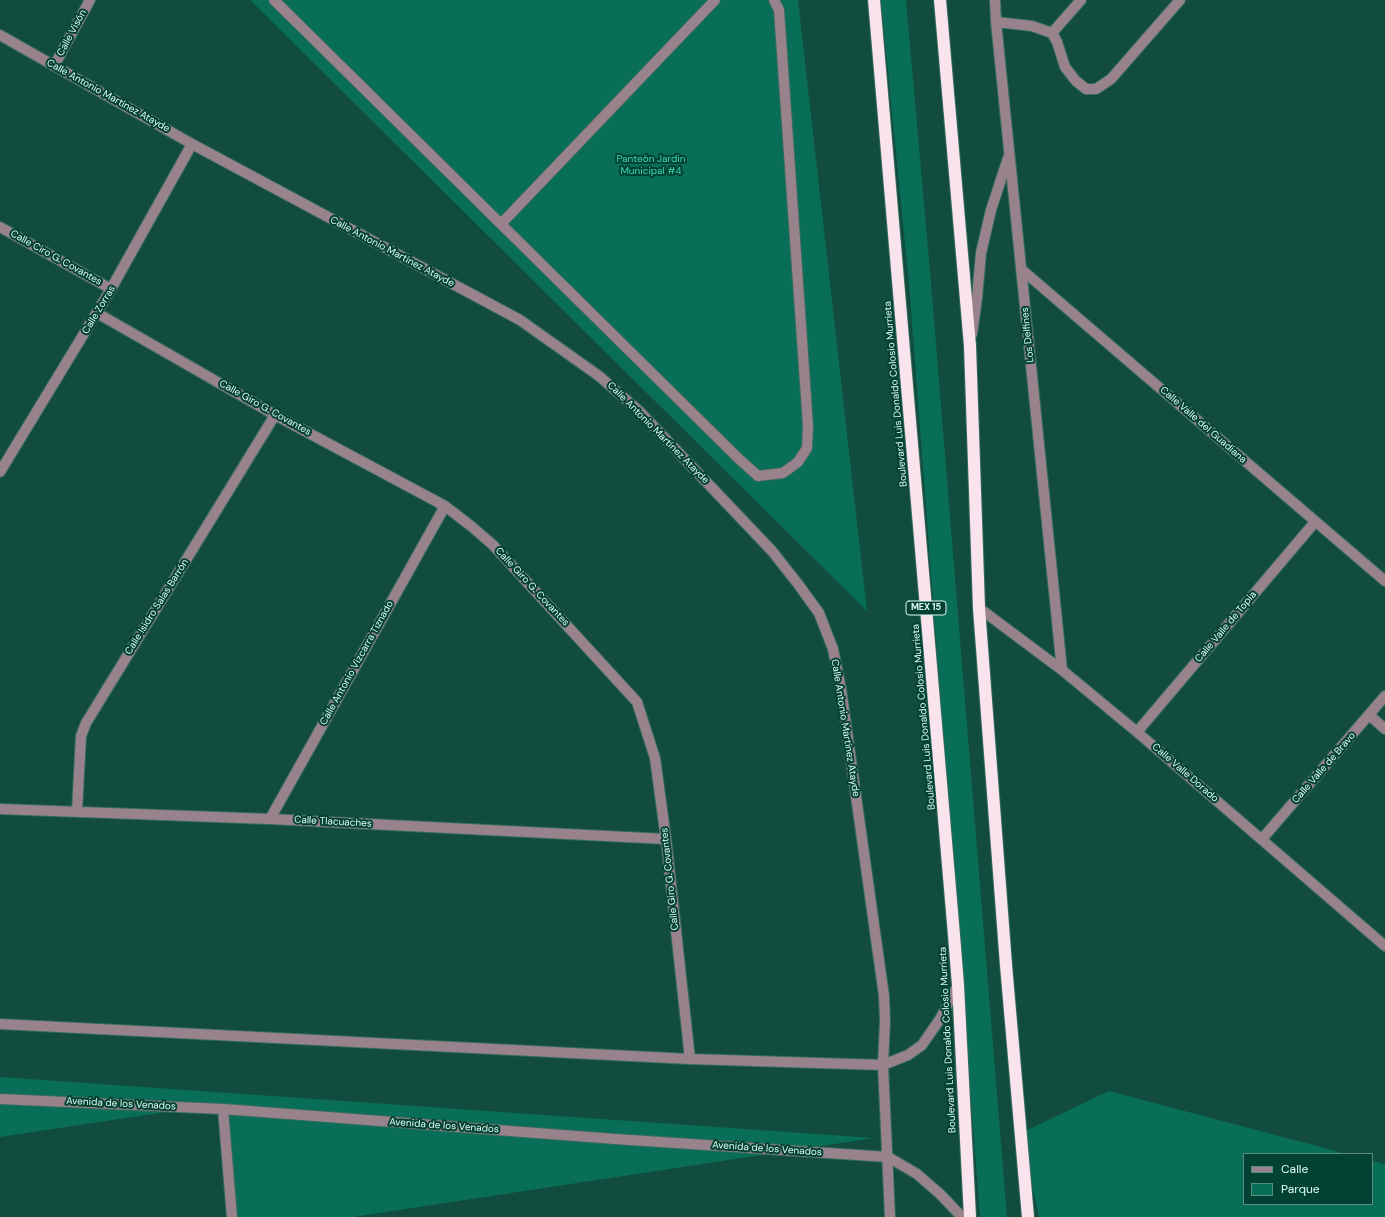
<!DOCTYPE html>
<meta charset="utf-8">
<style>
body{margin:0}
#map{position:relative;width:1385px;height:1217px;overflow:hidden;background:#124c3e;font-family:"DM Sans",sans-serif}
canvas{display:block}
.legend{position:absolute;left:1243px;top:1153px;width:130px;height:52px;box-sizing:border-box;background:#024233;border:1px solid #5a8c7f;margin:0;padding:5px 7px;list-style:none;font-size:12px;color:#dffbf1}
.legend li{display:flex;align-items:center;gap:8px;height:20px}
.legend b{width:20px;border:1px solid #5a8c7f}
</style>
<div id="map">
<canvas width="1385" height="1217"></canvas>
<ul class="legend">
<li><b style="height:5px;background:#98828b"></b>Calle</li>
<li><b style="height:11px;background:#096e58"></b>Parque</li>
</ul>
</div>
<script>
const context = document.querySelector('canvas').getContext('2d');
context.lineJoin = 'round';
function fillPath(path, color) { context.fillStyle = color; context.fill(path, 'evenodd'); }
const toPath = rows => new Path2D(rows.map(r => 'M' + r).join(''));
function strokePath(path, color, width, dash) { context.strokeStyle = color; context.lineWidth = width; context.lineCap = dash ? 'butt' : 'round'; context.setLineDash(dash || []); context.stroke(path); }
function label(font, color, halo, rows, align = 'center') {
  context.font = font + ' "DM Sans",sans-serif'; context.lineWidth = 4; context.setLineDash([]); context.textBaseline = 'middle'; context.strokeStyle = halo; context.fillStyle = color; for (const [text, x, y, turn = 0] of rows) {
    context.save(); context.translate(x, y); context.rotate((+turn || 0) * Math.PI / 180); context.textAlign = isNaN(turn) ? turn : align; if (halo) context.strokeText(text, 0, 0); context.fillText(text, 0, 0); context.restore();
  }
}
const green = toPath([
 [250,0,798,0,867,611],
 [881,0,906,0,931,283,1007,1217,980,1217,909,284],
 [0,1077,874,1138,353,1217,233,1217,225,1103,0,1137],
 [1109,1091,1347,1154,1244,1154,1244,1204,1372,1204,1372,1161,1385,1164,1385,1217,1039,1217,1021,1133]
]);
const minor = toPath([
 [274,0,739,459,758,476,783,473,798,462,807,448,808,426,779,10,774,0],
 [995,0,996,22,1062,670],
 [996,22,1032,26,1052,33,1057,42,1065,67,1076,81,1086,89,1096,89,1111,79,1180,0],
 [1052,33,1081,0],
 [0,35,192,144,520,320,599,376,639,411,772,551,798,584,819,613,833,649,841,689,884,996,885,1021,883,1065,890,1217],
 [54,66,90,0],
 [501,224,715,0],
 [0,227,111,289],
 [1021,269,1385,581],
 [97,313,275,415,445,506,471,526,493,545,637,702,655,758,666,839,690,1059],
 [972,334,977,298,981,253,991,210,1008,158],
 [0,472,111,289,192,144],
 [979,608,1062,670,1137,732,1385,946],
 [1369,715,1385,729],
 [1137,732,1315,522],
 [0,809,270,819,666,839],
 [77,811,81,736,86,723,275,415],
 [270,819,445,506],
 [1262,839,1385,696],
 [0,1024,690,1059,883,1065,908,1055,922,1045,940,1019,958,985],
 [0,1099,223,1109,615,1139,888,1157,917,1174,940,1194,962,1217],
 [223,1109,232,1217]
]);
const highway = toPath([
 [874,0,954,935,958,985,970,1217],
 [940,0,970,346,979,608,1006,965,1028,1217]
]);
const shields = [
 [926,608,40]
];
const shieldNames = [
 ["MEX 15",926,608]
];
const streetNames = [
 ["Calle Visón",72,33,-62],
 ["Calle Antonio Martínez Atayde",108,96,29],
 ["Calle Antonio Martínez Atayde",392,252,28],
 ["Calle Ciro G. Covantes",56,258,29],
 ["Calle Zorras",99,310,-59],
 ["Los Delfines",1028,335,-96],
 ["Boulevard Luis Donaldo Colosio Murrieta",896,394,-95],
 ["Calle Giro G. Covantes",265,408,29],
 ["Calle Valle del Guadiana",1203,425,41],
 ["Calle Antonio Martínez Atayde",658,433,45],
 ["Calle Giro G. Covantes",532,587,47],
 ["Calle Isidro Salas Barrón",157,607,-58],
 ["Calle Valle de Topia",1226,627,-50],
 ["Calle Antonio Vizcarra Tiznado",357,663,-61],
 ["Boulevard Luis Donaldo Colosio Murrieta",924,717,-95],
 ["Calle Antonio Martínez Atayde",845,728,81],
 ["Calle Valle de Bravo",1324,768,-49],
 ["Calle Valle Dorado",1185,773,41],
 ["Calle Tlacuaches",333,822,3],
 ["Calle Giro G. Covantes",670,879,-96],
 ["Boulevard Luis Donaldo Colosio Murrieta",948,1040,-93],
 ["Avenida de los Venados",121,1104,3],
 ["Avenida de los Venados",444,1126,4],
 ["Avenida de los Venados",767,1149,4]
];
const parkNames = [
 ["Panteón Jardin",651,159],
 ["Municipal #4",651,171]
];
fillPath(green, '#096e58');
strokePath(minor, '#376c5e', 12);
strokePath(highway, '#376c5e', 14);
strokePath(minor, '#98828b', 10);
strokePath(highway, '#f9e3ec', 12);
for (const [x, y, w] of shields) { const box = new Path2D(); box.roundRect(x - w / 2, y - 7, w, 14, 3); context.fillStyle = '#024233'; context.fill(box); strokePath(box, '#dffbf1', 1); }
label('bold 9px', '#dffbf1', null, shieldNames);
label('10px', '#dffbf1', '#024233', streetNames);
label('10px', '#3cdfb6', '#024233', parkNames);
</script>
